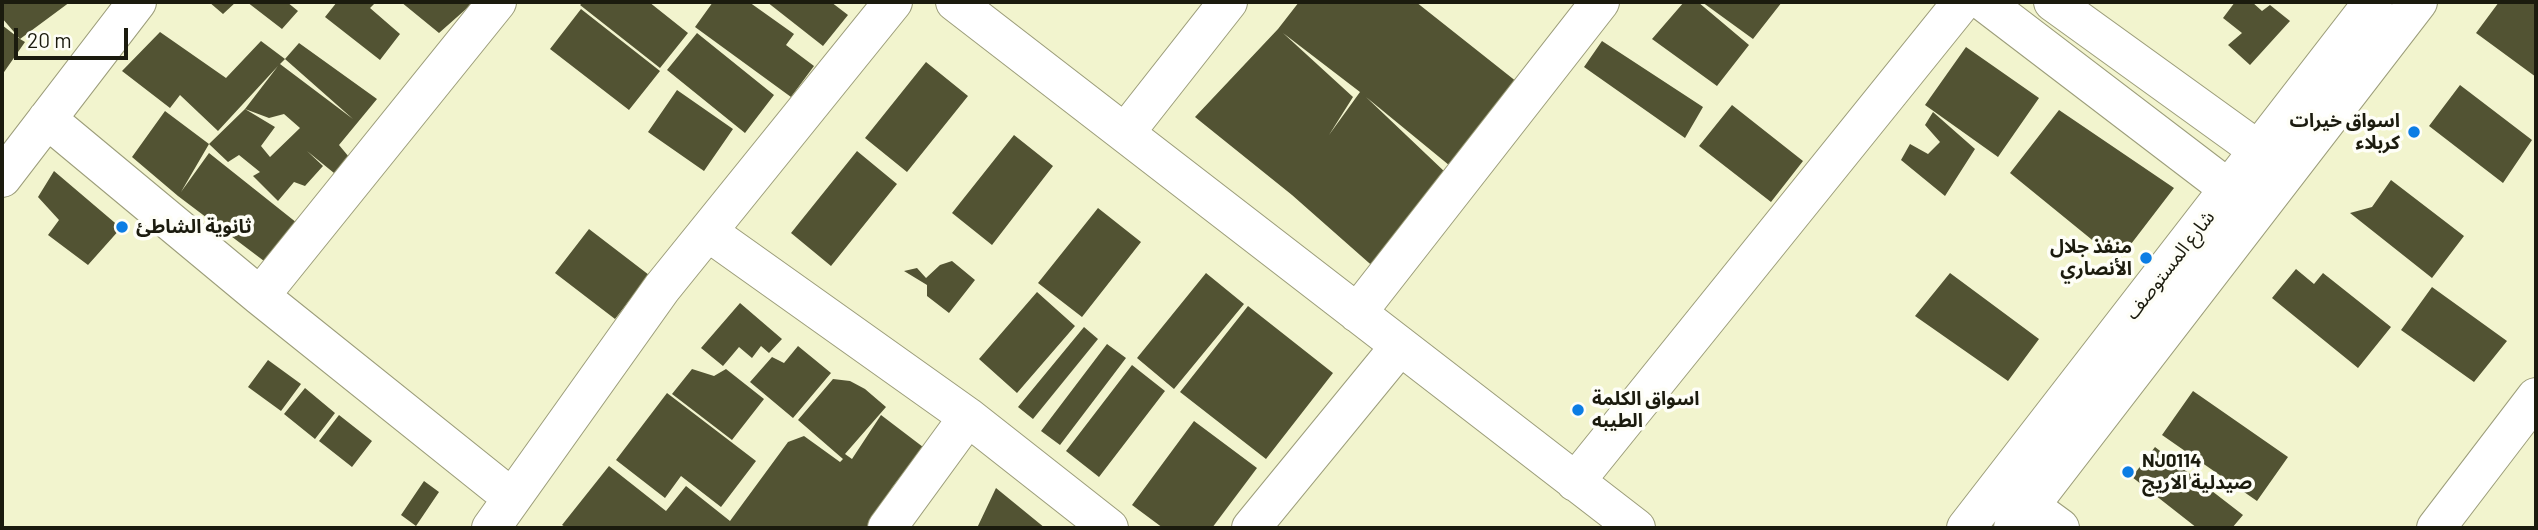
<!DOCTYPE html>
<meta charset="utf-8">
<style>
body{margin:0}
#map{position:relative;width:2538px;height:530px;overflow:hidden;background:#f2f4ce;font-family:Barlow,sans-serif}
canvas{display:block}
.frame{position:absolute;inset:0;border:4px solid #1b1b0e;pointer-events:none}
.scale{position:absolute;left:14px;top:28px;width:114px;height:32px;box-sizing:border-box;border:4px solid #1b1b0e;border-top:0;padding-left:9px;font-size:21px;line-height:24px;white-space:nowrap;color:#1b1b0e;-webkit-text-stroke:5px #fefef7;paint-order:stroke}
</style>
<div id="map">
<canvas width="2538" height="530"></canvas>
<div class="frame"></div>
<div class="scale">20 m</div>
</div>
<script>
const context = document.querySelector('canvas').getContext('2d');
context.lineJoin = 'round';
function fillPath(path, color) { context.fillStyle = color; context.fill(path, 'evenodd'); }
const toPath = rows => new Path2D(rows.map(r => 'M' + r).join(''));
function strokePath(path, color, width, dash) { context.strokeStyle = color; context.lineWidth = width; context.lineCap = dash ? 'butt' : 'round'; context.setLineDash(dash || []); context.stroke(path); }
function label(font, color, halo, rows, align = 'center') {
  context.font = font + ' Barlow,"Noto Sans Arabic",sans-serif'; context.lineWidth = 7; context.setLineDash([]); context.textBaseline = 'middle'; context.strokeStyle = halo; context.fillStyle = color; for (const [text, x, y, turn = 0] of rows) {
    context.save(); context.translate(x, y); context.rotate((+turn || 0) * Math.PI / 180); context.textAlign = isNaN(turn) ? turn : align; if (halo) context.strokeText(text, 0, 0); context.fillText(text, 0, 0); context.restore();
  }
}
const building = toPath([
 [2,2,70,2,20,39,25,42,2,75,2,25,20,39,2,18],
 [209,2,236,2,223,14],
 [247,2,287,2,298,11,282,29],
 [337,2,376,2,370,8,400,34,380,60,325,17],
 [401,2,474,2,439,33],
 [583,2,649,2,688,33,660,68,580,5],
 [713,2,749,2,794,34,786,45,814,66,791,97,695,27],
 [767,2,831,2,848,15,823,46],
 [1299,2,1416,2,1517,82,1455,170,1366,97,1446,173,1377,270,1292,195,1195,117,1278,29],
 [1283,33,1360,92,1329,135,1353,97],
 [1684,2,1698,2,1749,45,1717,86,1652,39],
 [1702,2,1782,2,1753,39],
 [2235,2,2252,2,2262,11,2270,5,2290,21,2250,65,2228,45,2242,33,2223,18],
 [2499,2,2536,3,2536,77,2476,33],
 [581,9,660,71,629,110,550,49],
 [160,32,226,78,261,41,285,59,280,64,353,119,285,59,299,43,377,99,339,145,349,157,334,173,307,151,323,166,305,186,294,182,278,201,253,176,260,172,239,155,228,162,209,144,245,109,278,66,218,131,180,95,170,108,122,71],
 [245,109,269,118,284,114,300,128,270,157,261,146,275,127],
 [697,33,774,95,745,133,667,70],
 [1602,41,1703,107,1685,138,1584,67],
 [1966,47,2039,98,1998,157,1925,105],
 [926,62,968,96,907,172,865,138],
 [2460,85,2532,140,2503,183,2429,126],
 [677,90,733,129,704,171,648,132],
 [1732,105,1803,161,1771,202,1699,146],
 [2059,110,2174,188,2118,261,2010,173],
 [165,111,209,144,181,192,209,153,297,223,264,261,178,196,132,157],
 [1933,112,1975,149,1945,196,1901,160,1910,144,1928,154,1940,142,1925,125],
 [1014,135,1053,166,992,245,952,213],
 [857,151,897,184,831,266,791,233],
 [54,171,121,228,88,265,48,235,59,220,38,197],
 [2391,180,2464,236,2432,278,2350,213,2372,207],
 [1098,208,1141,242,1082,317,1038,283],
 [589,229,649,275,615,319,555,273],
 [952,261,975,280,949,313,927,296,927,285,904,271,917,268,926,278,940,265],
 [2296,269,2314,284,2323,273,2391,327,2358,368,2272,298],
 [1206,273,1244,304,1174,389,1137,358],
 [1950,273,2039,339,2008,381,1915,316],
 [2432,287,2507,341,2474,382,2401,330],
 [1037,292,1075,326,1017,393,979,359],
 [740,303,782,339,769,353,761,346,752,358,739,347,723,366,701,348],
 [1248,306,1333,373,1266,459,1180,392],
 [1084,327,1098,339,1033,419,1018,407],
 [1107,344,1126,358,1060,445,1041,431],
 [798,346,831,373,793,418,750,382,772,357,784,363],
 [268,360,301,384,281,411,248,387],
 [1132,365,1165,391,1099,477,1066,451],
 [692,369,714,376,726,369,764,399,732,440,672,394],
 [833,379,850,381,865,389,886,407,845,454,852,459,881,415,923,447,891,489,895,491,867,528,567,528,562,525,609,466,666,511,686,486,730,521,788,442,804,436,840,462,843,459,798,420],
 [305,388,335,413,315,439,284,414],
 [2193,391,2288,457,2257,501,2162,435],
 [667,393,756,461,721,507,681,476,665,498,616,460],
 [339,415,372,441,352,467,319,441],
 [1194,421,1257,468,1212,528,1163,528,1132,505],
 [2155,447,2243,515,2232,528,2197,528,2132,477],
 [424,481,439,492,416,526,401,515],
 [996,488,1045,528,977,528]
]);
const minor = toPath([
 [955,2,1636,528],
 [47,119,260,296,512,498],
 [1125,133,1228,2],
 [2,178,137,2],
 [708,232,968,417,1109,528],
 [260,296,497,2],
 [1357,313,1600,2],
 [1575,482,1962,2],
 [2030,506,2060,528],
 [491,528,662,288,893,2],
 [887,528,968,417],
 [1251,528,1400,346],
 [2436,528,2536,397]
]);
const tertiary = toPath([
 [1984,2,2229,189],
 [2053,2,2258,150],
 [1966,528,2373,2],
 [2013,528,2418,2]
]);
const markers = [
 [2414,132,7,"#0c7de4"],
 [122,227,7,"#0c7de4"],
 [2146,258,7,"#0c7de4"],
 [1578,410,7,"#0c7de4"],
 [2128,472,7,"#0c7de4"]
];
const poiNames = [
 ["اسواق خيرات",2400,121,"right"],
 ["كربلاء",2400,143,"right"],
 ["ثانوية الشاطئ",136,227],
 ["منفذ جلال",2132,247,"right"],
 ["الأنصاري",2132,269,"right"],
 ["اسواق الكلمة",1592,399],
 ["الطيبه",1592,421],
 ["NJ0114",2142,461],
 ["صيدلية الاريج",2142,483]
];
const streetNames = [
 ["شارع المستوصف",2170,265,-52]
];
fillPath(building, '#525333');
strokePath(minor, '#9c9d7a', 40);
strokePath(tertiary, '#9c9d7a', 40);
strokePath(minor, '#fff', 38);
strokePath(tertiary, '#fff', 38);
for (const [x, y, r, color] of markers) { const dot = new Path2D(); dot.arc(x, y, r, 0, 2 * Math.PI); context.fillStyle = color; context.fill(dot); strokePath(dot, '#fefef7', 2.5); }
label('bold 19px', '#1b1b0e', '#fefef7', poiNames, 'left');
label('19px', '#1b1b0e', '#fefef7', streetNames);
</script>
